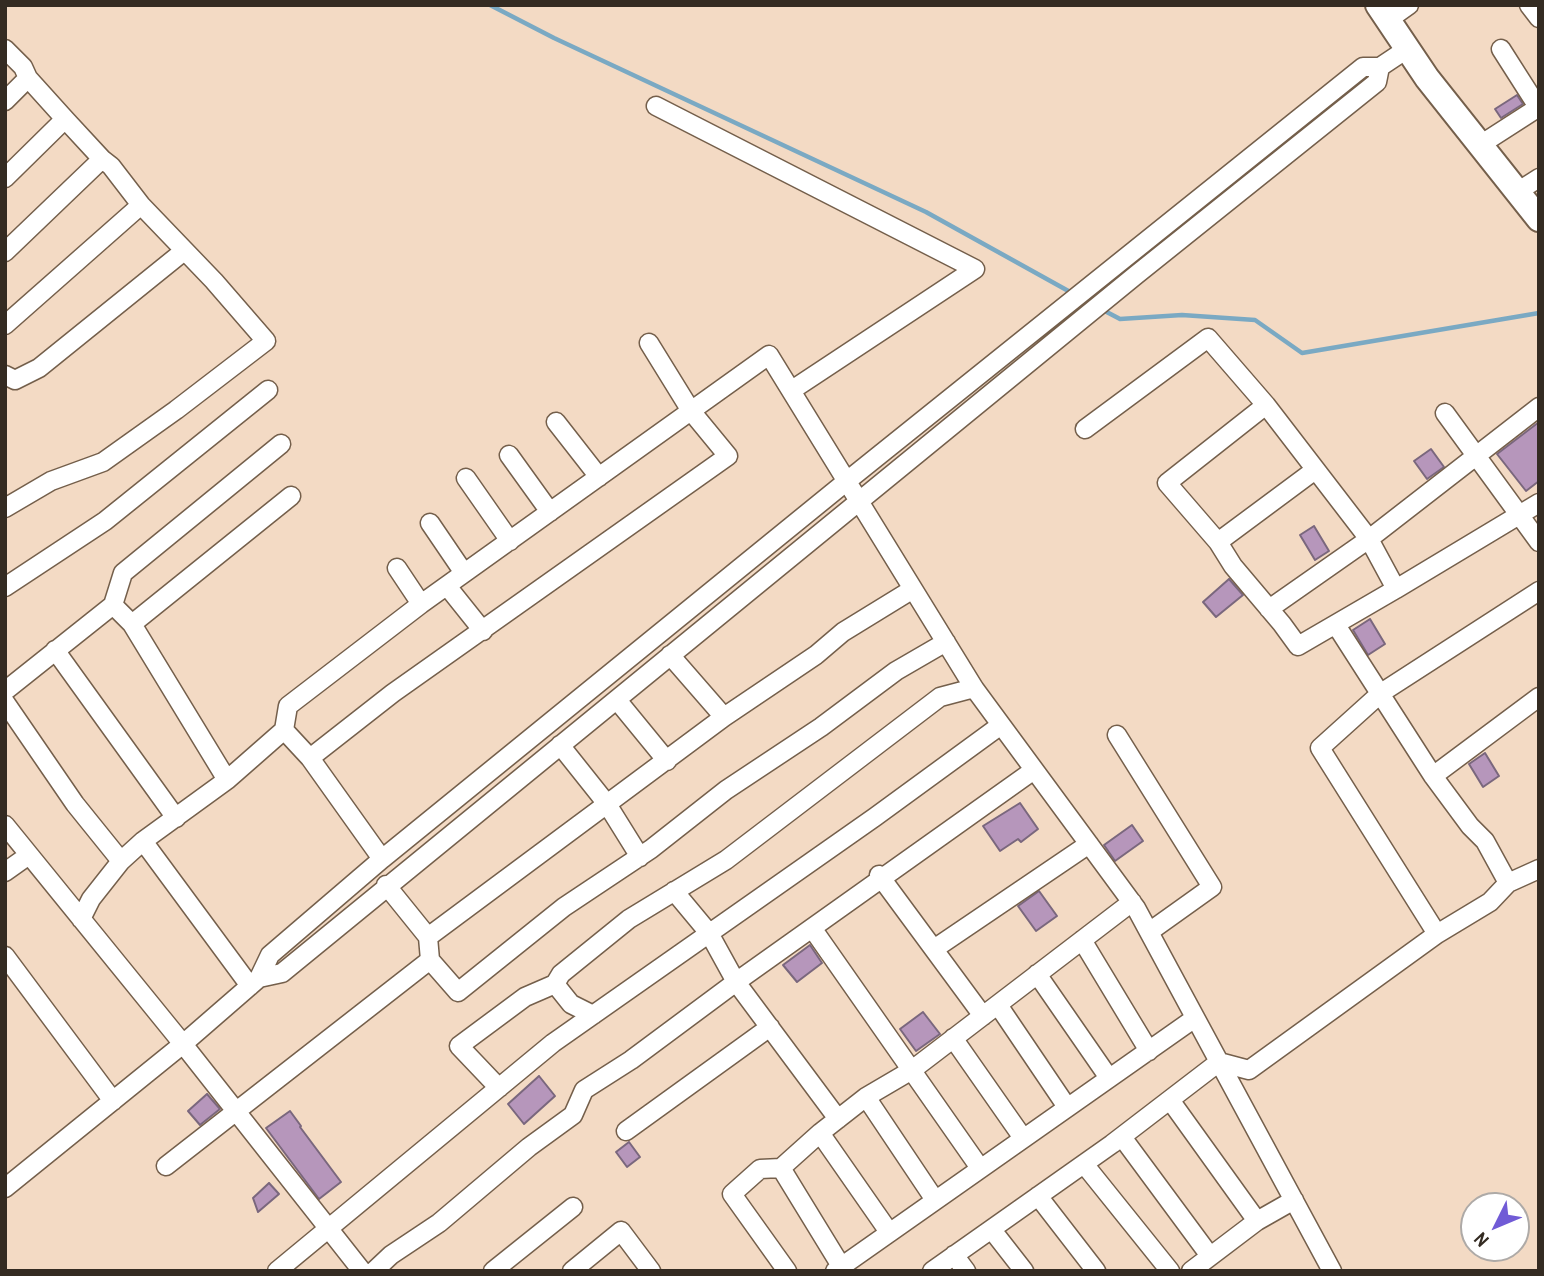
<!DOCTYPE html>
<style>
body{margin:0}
#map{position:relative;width:1544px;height:1276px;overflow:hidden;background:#f3dac4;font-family:"Archivo Narrow",sans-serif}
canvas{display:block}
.frame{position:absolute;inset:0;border:7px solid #342b22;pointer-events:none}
.north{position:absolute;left:1460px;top:1192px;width:70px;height:70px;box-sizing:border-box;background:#fff;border:2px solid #aeaaa7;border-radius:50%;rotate:227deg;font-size:19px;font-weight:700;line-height:28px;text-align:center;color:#342b22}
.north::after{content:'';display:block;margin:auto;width:24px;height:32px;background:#715bd6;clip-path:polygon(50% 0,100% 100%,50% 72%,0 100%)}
</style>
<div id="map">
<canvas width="1544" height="1276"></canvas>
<div class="frame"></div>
<div class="north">N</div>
</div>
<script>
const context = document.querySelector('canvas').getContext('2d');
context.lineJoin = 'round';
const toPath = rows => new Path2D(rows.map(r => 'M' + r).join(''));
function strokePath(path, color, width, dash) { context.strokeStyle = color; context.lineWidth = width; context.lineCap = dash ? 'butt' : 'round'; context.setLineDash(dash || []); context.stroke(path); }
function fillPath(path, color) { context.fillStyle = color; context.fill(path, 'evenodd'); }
const stream = toPath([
 [490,5,554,38,926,212,1072,293],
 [1101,309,1120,319,1182,315,1255,320,1302,353,1539,313]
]);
const building = toPath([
 [1517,95,1523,104,1501,118,1495,109,1517,95],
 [1539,422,1539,481,1526,491,1497,454,1539,422],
 [1431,449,1444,467,1427,479,1414,461,1431,449],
 [1314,526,1329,551,1315,560,1300,535,1314,526],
 [1229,579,1243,595,1216,617,1203,602,1229,579],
 [1370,619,1385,644,1368,655,1353,630,1370,619],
 [1485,753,1499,776,1483,787,1469,764,1485,753],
 [1020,803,1038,829,1021,842,1018,839,1000,851,983,826,1020,803],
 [1132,825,1143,841,1115,861,1104,845,1132,825],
 [1039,891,1057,916,1036,931,1018,906,1039,891],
 [810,945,822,963,797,982,783,965,810,945],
 [923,1012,940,1034,916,1051,900,1029,923,1012],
 [539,1076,555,1096,524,1124,508,1104,539,1076],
 [207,1094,220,1109,200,1125,188,1111,207,1094],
 [290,1111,301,1126,300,1127,341,1182,319,1199,266,1128,290,1111],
 [629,1142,640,1157,627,1167,616,1152,629,1142],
 [269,1183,279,1194,258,1212,253,1198,269,1183]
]);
const street = toPath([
 [1529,5,1539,18],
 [1388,20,1409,5],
 [5,49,23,67,28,78,65,119,102,159,111,166,141,205,214,281,266,341,176,410,103,462,51,481,5,508],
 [1501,49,1538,107],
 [5,101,28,78],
 [656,106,975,269,792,390],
 [1480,145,1539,107],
 [5,178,65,119],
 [1517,192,1539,178],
 [5,252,102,159],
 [5,325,141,205],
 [5,375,15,380,39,368,184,251],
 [1266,405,1167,483,1218,542,1233,566,1282,624,1298,646,1396,589],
 [1445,413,1539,542],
 [556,422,599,477],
 [1085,429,1208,338,1266,405,1369,539,1396,589,1539,503],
 [281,444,123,573,113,605,132,624,291,496],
 [509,455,550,512],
 [466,478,510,541],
 [430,523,464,573],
 [1218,542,1315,470],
 [397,568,421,604],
 [447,586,483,631],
 [5,587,105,521,268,390],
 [1269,609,1369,539,1539,407],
 [132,624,227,780],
 [1336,625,1433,776,1470,826,1485,841,1508,883],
 [55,650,176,818],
 [670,655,724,717],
 [5,691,113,605],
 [617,700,667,761],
 [5,702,75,804,121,861],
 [284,730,310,758,382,859],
 [1117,735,1212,887,1149,932],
 [560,745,607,804,640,857],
 [310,758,393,693,728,456,691,411,649,343],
 [1433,776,1539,697],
 [5,825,183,1044,259,978,270,955,382,859,847,481,1363,67,1380,67,1407,49],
 [143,841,250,986],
 [5,872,29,855],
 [879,875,983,1016],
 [386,885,428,937,430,960,458,992,564,907,651,849,726,790,821,727,896,671,946,642],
 [674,891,709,933,736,982,838,1119],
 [81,919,91,899,121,861,143,841,227,780,284,730,288,706,421,604,769,355,974,688,1136,908,1332,1271],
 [812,928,980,1168],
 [1437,934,1320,748,1381,693,1539,591],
 [428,937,724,717,816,655,843,632,913,589],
 [1082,940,1149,1051],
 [934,949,1089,844],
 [5,956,113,1101],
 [1037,974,1109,1078],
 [259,978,282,973,1136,275,1377,82,1380,67],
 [998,1005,1067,1107],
 [593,1015,571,1004,555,984,561,974,629,919,726,860,940,697,974,688],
 [953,1038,1023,1138],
 [499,1088,459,1046,525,997,555,984],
 [866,1097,935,1200],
 [1170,1100,1257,1221,1191,1271],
 [626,1131,770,1027],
 [820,1133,889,1232],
 [1122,1137,1210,1256],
 [1084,1164,1170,1271],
 [166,1166,430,960],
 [781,1168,760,1169,732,1194,787,1271],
 [5,1188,183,1044,362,1271],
 [1038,1196,1096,1271],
 [1257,1221,1294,1200],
 [992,1230,1024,1271],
 [954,1255,966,1271],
 [841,1266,781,1168,820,1133,866,1097,912,1070,1132,902],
 [277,1271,553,1043,875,817,1001,725],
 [374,1271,391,1255,439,1223,529,1147,573,1115,584,1090,631,1060,736,982,1034,770],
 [493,1271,573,1207],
 [572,1271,621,1231,651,1271],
 [835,1271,1195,1018],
 [932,1271,1112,1144,1219,1062,1249,1070,1437,934,1490,902,1508,883,1539,869]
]);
const secondary = toPath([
 [1378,5,1427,78,1539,219]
]);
strokePath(stream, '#7aa9c3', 4.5);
fillPath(building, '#b696bb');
strokePath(building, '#7a677d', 2);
strokePath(street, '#745f4b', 21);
strokePath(secondary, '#745f4b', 28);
strokePath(street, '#fff', 18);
strokePath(secondary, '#fff', 24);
</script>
